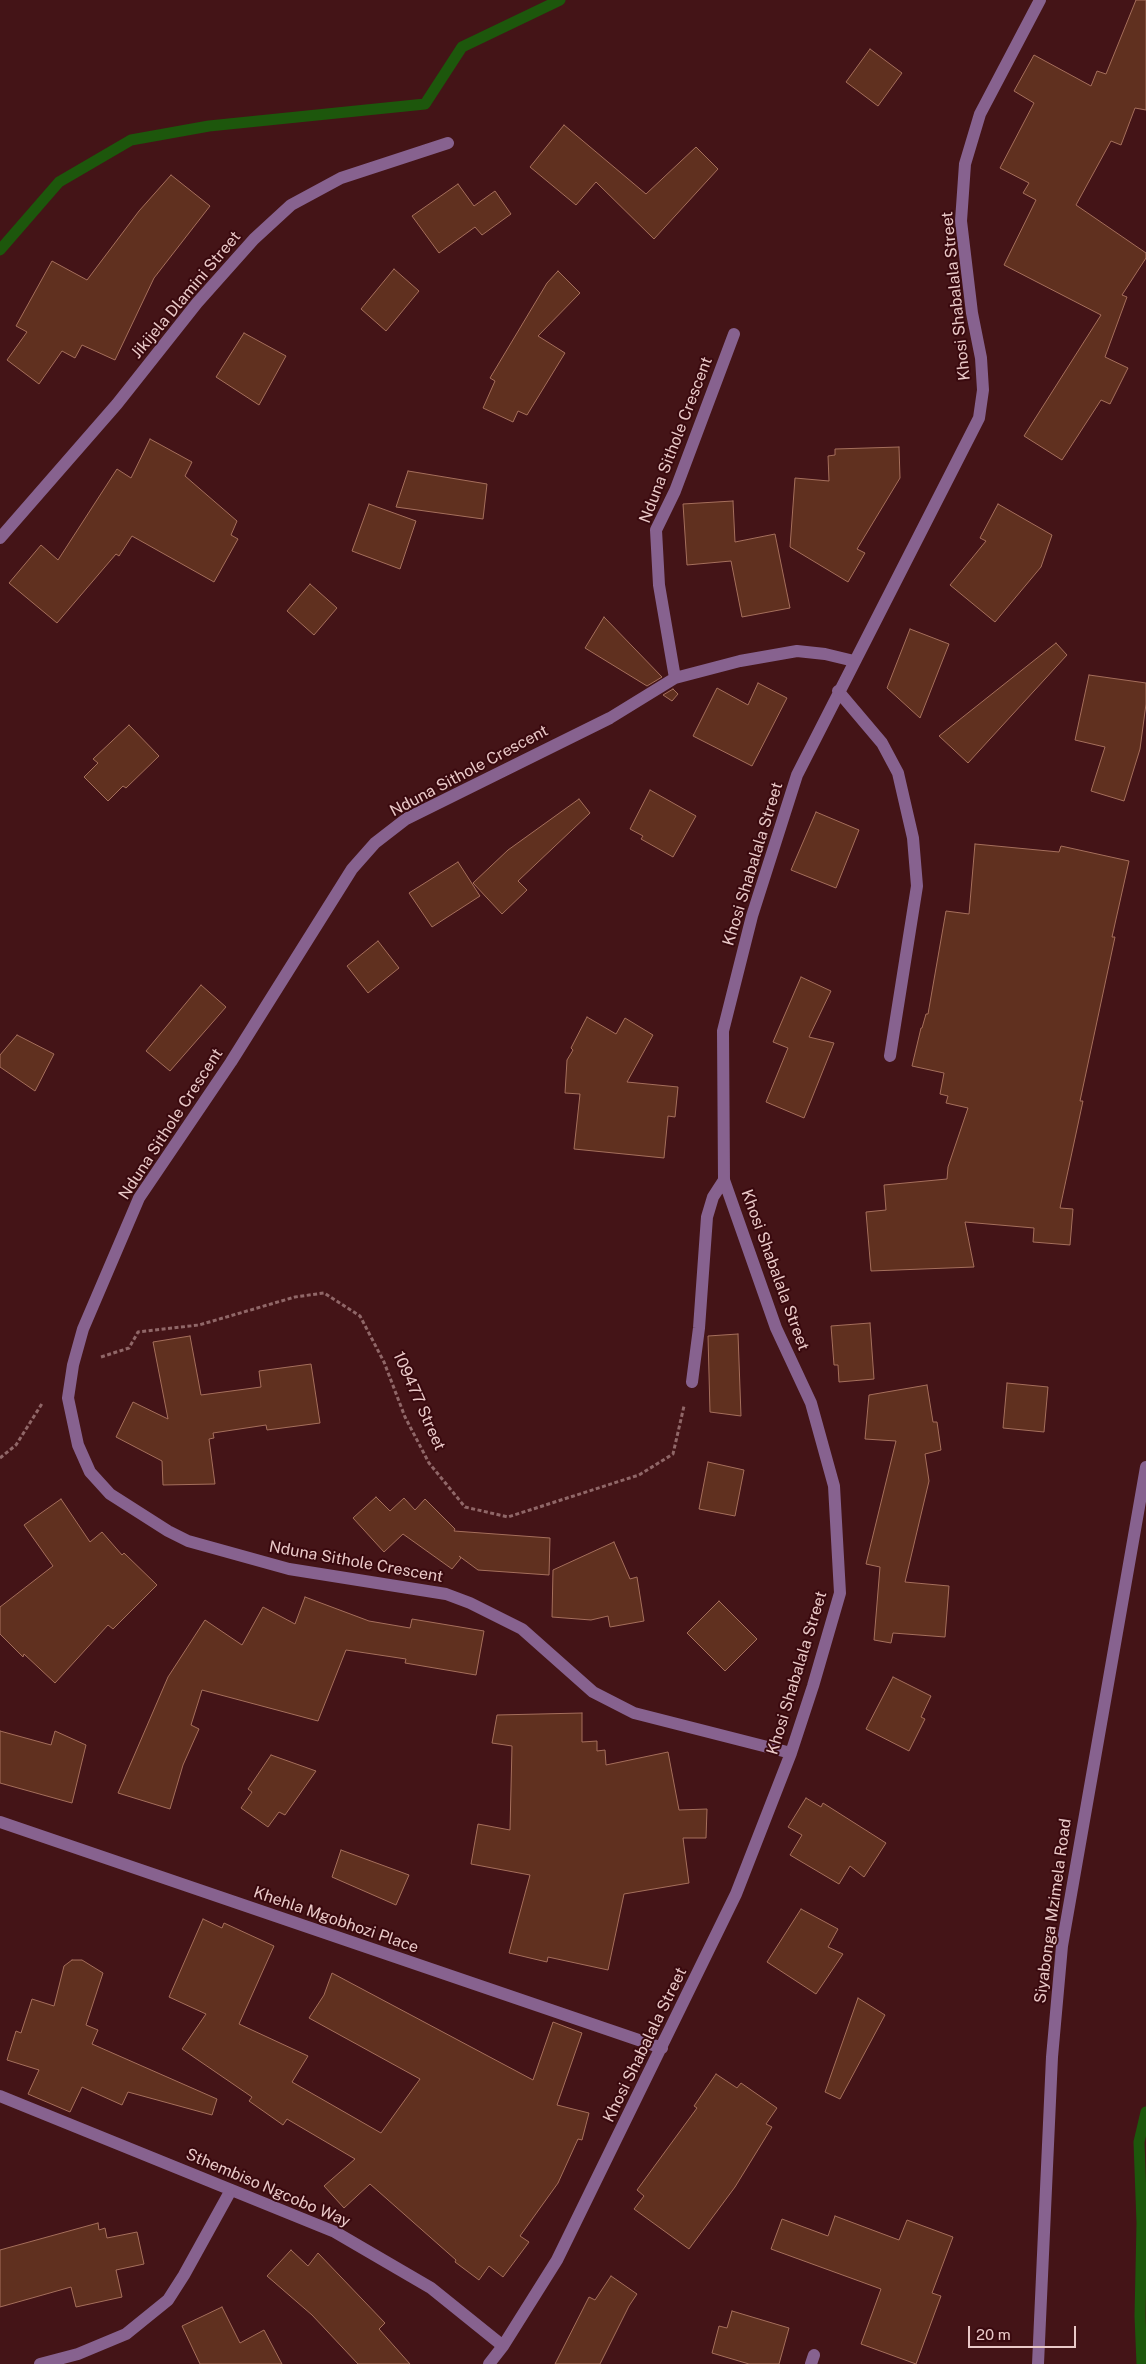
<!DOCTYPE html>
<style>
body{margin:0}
#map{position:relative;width:1146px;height:2364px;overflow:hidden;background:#441417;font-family:"Public Sans",sans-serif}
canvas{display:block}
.scale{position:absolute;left:968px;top:2326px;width:108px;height:22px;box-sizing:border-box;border:2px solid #eac9c8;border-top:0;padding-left:6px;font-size:15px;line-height:18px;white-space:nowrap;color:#eac9c8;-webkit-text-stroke:4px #39090e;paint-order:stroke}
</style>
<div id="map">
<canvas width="1146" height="2364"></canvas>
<div class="scale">20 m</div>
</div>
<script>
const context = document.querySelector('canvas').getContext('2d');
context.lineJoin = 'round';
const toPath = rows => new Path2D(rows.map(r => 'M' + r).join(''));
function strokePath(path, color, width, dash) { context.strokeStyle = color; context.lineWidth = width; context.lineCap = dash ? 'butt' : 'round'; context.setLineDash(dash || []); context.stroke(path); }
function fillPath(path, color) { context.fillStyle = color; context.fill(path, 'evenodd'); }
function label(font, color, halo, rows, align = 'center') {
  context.font = font + ' "Public Sans",sans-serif'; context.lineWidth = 4; context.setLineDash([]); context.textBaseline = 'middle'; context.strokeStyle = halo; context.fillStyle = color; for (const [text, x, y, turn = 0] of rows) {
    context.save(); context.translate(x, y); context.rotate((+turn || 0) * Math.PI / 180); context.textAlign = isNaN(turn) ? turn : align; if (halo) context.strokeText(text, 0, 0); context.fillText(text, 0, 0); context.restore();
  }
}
const stream = toPath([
 [0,250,59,182,131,140,209,126,425,104,462,47,560,0],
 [1142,2364,1140,2316,1142,2223,1139,2142,1146,2112]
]);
const building = toPath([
 [1136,0,1146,0,1146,110,1135,108,1121,145,1111,141,1076,205,1146,253,1146,258,1122,295,1127,297,1105,357,1128,368,1110,404,1101,400,1062,460,1024,436,1101,315,1004,265,1036,200,1023,193,1029,183,1000,168,1034,103,1014,91,1034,55,1091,86,1097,71,1106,74,1136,0],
 [870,49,902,73,878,106,846,82,870,49],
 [564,125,646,194,696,147,718,169,654,239,596,182,576,205,530,167,564,125],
 [171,175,210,206,154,278,115,360,82,345,75,358,62,351,39,384,7,360,27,332,16,326,52,261,87,280,139,211,171,175],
 [458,184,474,206,495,191,511,214,482,235,475,227,439,253,412,216,458,184],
 [394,269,419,291,386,331,361,309,394,269],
 [558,271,580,293,538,336,565,353,527,415,518,411,513,422,483,408,495,381,490,378,547,283,558,271],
 [244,333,286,356,259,405,216,377,244,333],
 [150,439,192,462,185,476,237,521,231,535,238,539,214,582,132,536,119,556,116,554,57,623,9,583,41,545,58,560,117,469,131,478,150,439],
 [899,447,900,478,857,549,865,553,848,582,790,547,795,478,829,481,828,456,835,455,835,449,899,447],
 [408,471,487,484,483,519,396,507,408,471],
 [733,501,735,542,775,534,790,608,742,617,731,561,687,565,683,504,733,501],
 [369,504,416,521,400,569,352,551,369,504],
 [998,504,1052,535,1041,567,995,622,950,585,986,541,980,538,998,504],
 [310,584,337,608,314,635,287,611,310,584],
 [604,617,662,677,647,686,585,648,604,617],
 [910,629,949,644,920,718,887,688,910,629],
 [1056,643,1067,655,968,763,939,736,1056,643],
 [1089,675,1146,683,1146,704,1140,749,1124,801,1091,791,1105,747,1075,740,1089,675],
 [758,683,787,698,752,766,693,736,717,688,748,705,758,683],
 [673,689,678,694,672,701,663,695,673,689],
 [129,725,159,756,126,788,123,786,108,801,84,777,98,763,93,759,129,725],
 [650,790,696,816,673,857,641,839,643,836,630,829,650,790],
 [579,799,590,813,518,881,527,890,502,914,473,883,508,850,579,799],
 [816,812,859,830,836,888,791,870,816,812],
 [975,844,1059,852,1061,846,1129,861,1112,937,1115,937,1080,1101,1083,1101,1060,1208,1073,1209,1070,1245,1033,1242,1034,1228,965,1222,974,1267,871,1271,866,1212,886,1210,884,1185,947,1179,948,1167,968,1108,946,1103,948,1096,940,1094,944,1073,912,1066,921,1028,922,1028,926,1014,928,1014,946,911,969,914,975,844],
 [458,862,480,896,432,927,409,893,458,862],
 [378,941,399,968,368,993,347,966,378,941],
 [801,977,831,991,809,1037,834,1043,804,1118,766,1102,788,1048,773,1042,801,977],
 [201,985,226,1007,170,1071,146,1051,201,985],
 [587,1017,616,1034,625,1018,653,1035,627,1082,678,1087,675,1117,668,1116,664,1158,574,1149,580,1094,565,1093,567,1060,573,1050,571,1048,587,1017],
 [17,1035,54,1054,35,1091,0,1067,0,1055,17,1035],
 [870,1323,874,1379,839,1382,838,1365,834,1365,831,1326,870,1323],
 [738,1334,741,1416,710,1412,708,1336,738,1334],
 [190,1336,201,1395,261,1387,259,1371,311,1364,320,1423,267,1430,266,1425,213,1433,214,1438,209,1439,215,1484,163,1485,162,1461,116,1437,133,1402,168,1419,153,1342,190,1336],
 [1007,1383,1048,1387,1044,1432,1003,1428,1007,1383],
 [927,1385,933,1422,937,1422,941,1450,925,1454,929,1481,905,1582,949,1586,945,1637,893,1633,891,1643,874,1640,880,1567,866,1564,896,1441,865,1439,869,1395,927,1385],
 [708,1462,744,1470,735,1516,699,1509,708,1462],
 [376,1497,390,1511,404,1498,415,1510,425,1499,455,1529,454,1531,550,1538,549,1575,478,1570,459,1556,461,1558,452,1569,403,1534,384,1552,353,1518,376,1497],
 [61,1499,90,1542,102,1532,122,1555,124,1553,157,1585,113,1629,108,1625,55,1683,24,1654,23,1657,0,1634,0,1607,53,1566,24,1525,61,1499],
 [614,1542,630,1579,637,1577,644,1621,610,1627,608,1616,591,1620,552,1617,553,1570,614,1542],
 [305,1597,369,1621,410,1628,412,1619,484,1631,476,1675,405,1663,406,1659,346,1650,318,1721,202,1690,191,1725,199,1729,183,1765,170,1809,118,1793,168,1677,205,1620,242,1645,263,1607,295,1624,305,1597],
 [719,1601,757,1639,725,1671,687,1633,719,1601],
 [893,1677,931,1696,921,1717,925,1719,909,1751,866,1729,893,1677],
 [582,1713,582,1742,597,1741,597,1751,605,1750,606,1765,668,1752,679,1810,707,1809,706,1838,683,1838,689,1883,624,1894,608,1970,548,1957,547,1962,509,1953,530,1875,471,1864,478,1824,510,1830,512,1746,492,1743,497,1715,582,1713],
 [0,1731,51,1745,55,1731,86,1745,72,1803,0,1783,0,1731],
 [271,1755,316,1771,285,1815,279,1812,268,1827,241,1808,252,1792,248,1789,271,1755],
 [806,1798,821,1807,823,1803,886,1843,864,1877,850,1866,839,1884,790,1855,802,1835,788,1827,806,1798],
 [341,1850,409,1875,396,1905,332,1877,341,1850],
 [801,1909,838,1929,828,1947,843,1954,816,1994,767,1962,801,1909],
 [203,1919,222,1928,224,1923,274,1946,239,2024,308,2056,292,2082,381,2133,420,2079,309,2018,324,1995,332,1973,533,2080,553,2022,582,2033,557,2105,589,2113,582,2140,578,2139,558,2183,520,2236,529,2242,503,2277,489,2266,479,2280,455,2262,456,2260,370,2184,344,2208,324,2186,355,2159,287,2119,283,2125,249,2101,252,2097,182,2049,206,2014,169,1997,203,1919],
 [72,1960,82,1960,103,1973,86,2025,98,2030,92,2044,217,2099,212,2115,128,2092,122,2105,82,2087,70,2112,28,2094,39,2070,7,2060,16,2031,21,2033,32,1999,54,2006,64,1966,72,1960],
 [858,1998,885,2015,840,2099,825,2092,858,1998],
 [716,2074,737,2088,741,2083,777,2108,766,2124,772,2127,735,2187,689,2249,634,2209,644,2196,637,2190,697,2108,694,2106,716,2074],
 [835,2216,899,2240,907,2220,953,2237,932,2293,941,2296,916,2364,861,2344,881,2289,771,2249,782,2219,828,2236,835,2216],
 [98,2223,99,2230,105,2228,107,2238,137,2232,144,2264,116,2270,122,2297,76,2307,71,2287,0,2307,0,2250,98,2223],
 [291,2250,308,2266,318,2253,385,2323,379,2329,410,2364,358,2364,312,2315,267,2276,291,2250],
 [611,2276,637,2294,629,2306,600,2364,555,2364,589,2297,595,2300,611,2276],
 [222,2307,240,2343,264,2330,282,2364,200,2364,182,2326,222,2307],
 [732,2311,789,2328,779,2364,749,2364,712,2353,719,2326,727,2328,732,2311]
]);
const path = toPath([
 [101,1357,129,1348,138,1332,199,1325,295,1297,324,1293,360,1316,384,1362,405,1417,429,1463,465,1507,508,1517,639,1475,673,1454,684,1406],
 [0,1458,16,1445,43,1402]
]);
const minor = toPath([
 [0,538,117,404,197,303,254,239,291,205,341,178,448,143],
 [675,678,659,585,656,530,675,491,734,334],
 [838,691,882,743,898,773,913,838,917,886,890,1056],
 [692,1382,699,1328,707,1217,713,1197,724,1180],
 [791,1753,634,1713,593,1692,522,1629,470,1603,446,1594,289,1569,188,1541,168,1531,110,1494,90,1472,78,1445,68,1398,73,1365,83,1329,139,1198,231,1062,352,869,375,843,406,819,610,718,675,678,740,661,797,651,825,654,854,661],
 [0,1822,662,2048],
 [0,2096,335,2232,431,2288,503,2346],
 [40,2364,78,2354,126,2334,168,2300,184,2275,231,2190],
 [489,2364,503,2346,557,2260,736,1894,791,1753,813,1686,840,1593,834,1486,811,1403,776,1328,724,1180,723,1031,752,916,797,775,979,418,983,390,981,358,972,313,961,221,965,164,980,114,1040,0],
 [811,2364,814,2355],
 [1038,2364,1052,2057,1062,1946,1146,1467]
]);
const streetNames = [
 ["Jikijela Dlamini Street",186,295,-50],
 ["Khosi Shabalala Street",956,296,-96],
 ["Nduna Sithole Crescent",676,440,-69],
 ["Nduna Sithole Crescent",469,771,-28],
 ["Khosi Shabalala Street",753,864,-73],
 ["Nduna Sithole Crescent",171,1124,-57],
 ["Khosi Shabalala Street",775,1270,70],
 ["109477 Street",419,1401,66],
 ["Nduna Sithole Crescent",356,1562,10],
 ["Khosi Shabalala Street",797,1673,-73],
 ["Siyabonga Mzimela Road",1053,1911,-82],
 ["Khehla Mgobhozi Place",336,1920,19],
 ["Khosi Shabalala Street",645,2045,-64],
 ["Sthembiso Ngcobo Way",268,2188,23]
];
strokePath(stream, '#1d570c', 11);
fillPath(building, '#60301f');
strokePath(building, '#a56f5c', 1);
strokePath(path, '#906768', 3, [4, 2.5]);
strokePath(minor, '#87628f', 12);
label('16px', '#eac9c8', '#39090e', streetNames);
</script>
